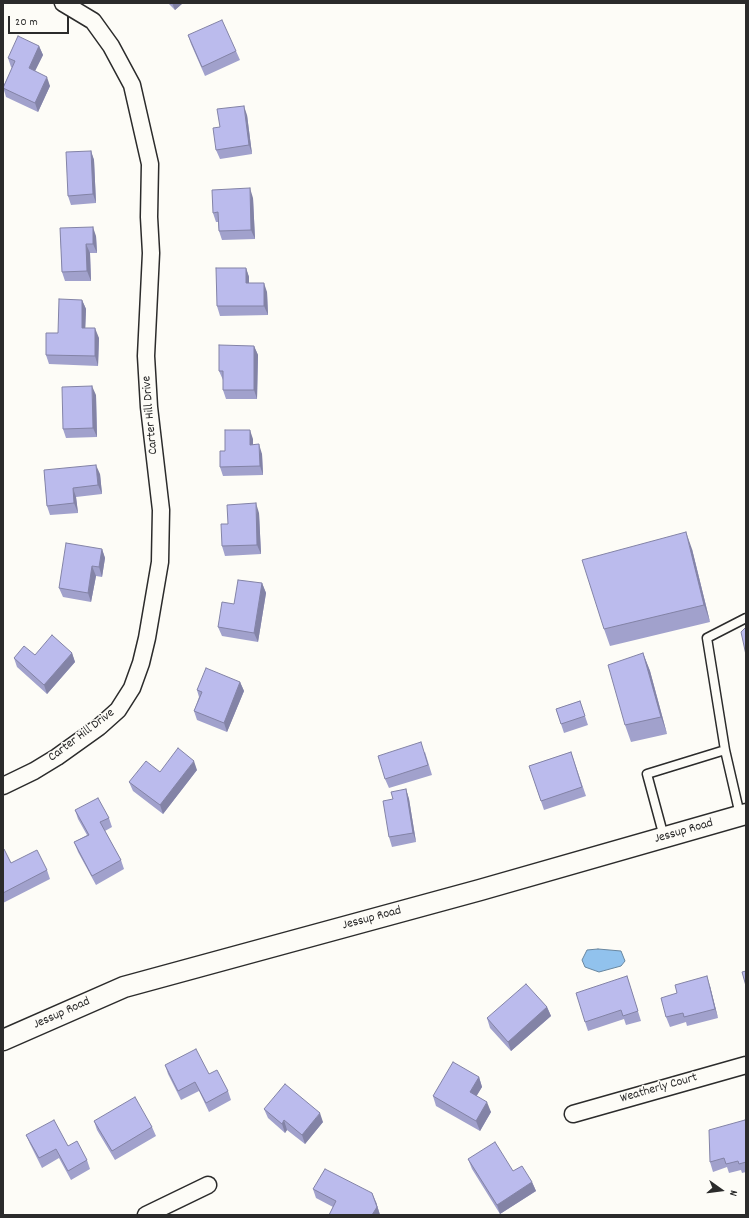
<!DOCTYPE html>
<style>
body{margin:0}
#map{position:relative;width:749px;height:1218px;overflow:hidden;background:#fdfcf7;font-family:Dekko,sans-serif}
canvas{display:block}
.frame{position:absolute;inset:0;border:4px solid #2b2b2b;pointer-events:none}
.north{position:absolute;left:701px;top:1170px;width:40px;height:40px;-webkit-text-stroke:3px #fdfcf7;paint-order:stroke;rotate:104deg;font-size:11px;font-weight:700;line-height:16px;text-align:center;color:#2b2b2b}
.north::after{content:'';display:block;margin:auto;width:14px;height:18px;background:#2b2b2b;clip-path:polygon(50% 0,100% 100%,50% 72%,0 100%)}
.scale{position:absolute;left:8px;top:16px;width:61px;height:18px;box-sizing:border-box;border:2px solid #2b2b2b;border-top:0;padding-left:5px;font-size:12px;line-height:14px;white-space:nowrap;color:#2b2b2b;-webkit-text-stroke:3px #fdfcf7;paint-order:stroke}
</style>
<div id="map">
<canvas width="749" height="1218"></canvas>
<div class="frame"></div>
<div class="north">N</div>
<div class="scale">20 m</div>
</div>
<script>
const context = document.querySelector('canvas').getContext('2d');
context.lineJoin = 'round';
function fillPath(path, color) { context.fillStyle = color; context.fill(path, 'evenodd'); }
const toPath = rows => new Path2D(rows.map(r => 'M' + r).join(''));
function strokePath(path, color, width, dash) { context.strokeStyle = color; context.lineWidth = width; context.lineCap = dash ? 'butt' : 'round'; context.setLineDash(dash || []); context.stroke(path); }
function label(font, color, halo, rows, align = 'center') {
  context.font = font + ' Dekko,sans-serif'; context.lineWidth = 3; context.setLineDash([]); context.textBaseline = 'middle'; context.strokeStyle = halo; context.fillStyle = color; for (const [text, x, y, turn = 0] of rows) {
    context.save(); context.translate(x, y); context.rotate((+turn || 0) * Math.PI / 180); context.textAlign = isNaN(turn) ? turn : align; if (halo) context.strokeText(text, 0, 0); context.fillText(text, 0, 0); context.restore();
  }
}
const water = toPath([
 [598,949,621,951,625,961,621,966,599,972,585,967,582,960,587,950,598,949]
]);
const service = toPath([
 [725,750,740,815],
 [664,837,647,774,725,750,707,638,746,618]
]);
const minor = toPath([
 [3,786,34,771,57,757,99,727,118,710,132,688,141,663,147,638,160,562,161,510,149,407,146,356,151,253,149,217,150,164,132,85,111,46,93,21,63,3],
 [573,1114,746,1065],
 [146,1215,208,1185]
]);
const tertiary = toPath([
 [3,1040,124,987,480,890,746,814]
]);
const wall = toPath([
 [168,3,183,3,175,10],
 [188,35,236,51,240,60,205,76,191,44],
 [39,46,43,55,35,71,50,86,38,112,6,97,3,87,12,68,11,67,8,58],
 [247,115,252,154,220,159,216,150,220,127],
 [91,151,94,160,96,203,71,205,68,196],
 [253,198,255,239,222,240,219,231,218,222,216,222,213,213],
 [60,228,96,236,97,253,90,253,91,281,65,281,62,272],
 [246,268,249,277,249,283,267,292,268,315,220,316,217,306],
 [82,300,86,309,85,328,99,338,98,366,49,364,46,355,58,333],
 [254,346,258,355,257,399,226,399,223,390,223,380,219,371],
 [96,395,97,437,66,438,63,429],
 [253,439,253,445,262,454,263,475,223,476,220,467,225,451],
 [44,470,100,474,102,494,76,497,78,513,50,515,47,506],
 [259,513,261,554,225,556,222,546,228,524],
 [102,549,105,558,102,577,96,576,91,602,63,597,59,588],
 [692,549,710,622,610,646,604,629],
 [262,583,266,593,258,642,222,636,218,627,234,604],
 [72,653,75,662,47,694,17,667,14,658,35,655],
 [643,653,650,671,667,734,631,742,625,725],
 [240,682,244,691,227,732,197,720,194,711,199,697,197,690],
 [580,701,588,725,564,733,556,709],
 [425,752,432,775,389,788,385,779],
 [571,752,586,796,544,810,529,766],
 [197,770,163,814,133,791,129,782,160,772],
 [406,789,409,799,416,842,392,847,389,837,393,799],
 [75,810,109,818,112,827,105,831,121,860,124,869,96,885,78,852,74,842,87,835,78,819],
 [3,849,11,863,47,870,50,879,3,903],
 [627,976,641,1021,626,1025,624,1019,588,1031,585,1022],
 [710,986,718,1018,687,1026,686,1022,670,1027,666,1017],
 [547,1007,551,1016,511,1051,490,1028,487,1018],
 [165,1065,209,1074,228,1091,231,1100,209,1112,199,1091,181,1100,168,1074],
 [479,1077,482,1087,476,1096,491,1112,480,1131,436,1106,433,1096],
 [264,1109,323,1122,305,1144,287,1130,285,1133,268,1118],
 [94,1121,152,1127,156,1136,115,1160,97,1130],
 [746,1121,746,1172,742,1173,741,1170,729,1173,727,1167,713,1172,710,1162],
 [26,1135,68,1146,87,1160,90,1169,71,1180,59,1158,42,1168,30,1144],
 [468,1159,532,1182,536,1191,500,1214,472,1169],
 [313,1189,376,1202,380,1215,329,1215,333,1207,316,1198]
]);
const shadedWall = toPath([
 [172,3,183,3,175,10],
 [39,46,43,55,32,77,29,68],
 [47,77,50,86,38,112,35,103],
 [244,106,247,115,252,154,249,145],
 [91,151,94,160,96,203,93,194],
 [250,188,253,198,255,239,251,230],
 [93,227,96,236,97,253,93,244],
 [86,244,90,253,91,281,87,271],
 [246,268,249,277,249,293,246,283],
 [264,283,267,292,268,315,264,306],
 [82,300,86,309,85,337,82,328],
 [95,328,99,338,98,366,95,356],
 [254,346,258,355,257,399,254,390],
 [92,386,96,395,97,437,93,428],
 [250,430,253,439,253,454,250,445],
 [259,444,262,454,263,475,260,466],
 [96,465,100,474,102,494,98,485],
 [73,488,76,497,78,513,74,503],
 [256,503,259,513,261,554,257,545],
 [686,532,692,549,710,622,704,605],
 [102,549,105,558,102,577,99,567],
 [92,566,96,576,91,602,88,593],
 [262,583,266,593,258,642,254,633],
 [72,653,75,662,47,694,44,685],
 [643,653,650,671,667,734,661,717],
 [240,682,244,691,227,732,224,723],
 [194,761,197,770,163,814,160,805],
 [406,789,409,799,416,842,413,833],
 [707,976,710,986,718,1018,715,1009],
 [547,1007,551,1016,511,1051,508,1042],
 [479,1077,482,1087,473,1102,470,1092],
 [487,1102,491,1112,480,1131,476,1121],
 [320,1113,323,1122,305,1144,302,1135],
 [284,1120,287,1130,285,1133,282,1124],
 [532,1182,536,1191,500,1214,497,1205],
 [372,1193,376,1202,380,1215,372,1215]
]);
const building = toPath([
 [222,20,236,51,202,67,188,35,222,20],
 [18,36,39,46,29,68,47,77,35,103,3,88,15,61,8,58,18,36],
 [244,106,249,145,216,150,213,128,220,127,217,109,244,106],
 [91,151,93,194,68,196,66,152,91,151],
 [250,188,251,230,219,231,218,212,213,213,212,190,250,188],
 [93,227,93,244,86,244,87,271,62,272,60,228,93,227],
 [216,268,246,268,246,283,264,283,264,306,217,306,216,268],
 [59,299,82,300,82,328,95,328,95,356,46,355,46,333,58,333,59,299],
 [219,345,254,346,254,390,223,390,223,371,219,371,219,345],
 [92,386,93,428,63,429,62,387,92,386],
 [225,430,250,430,250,445,259,444,260,466,220,467,220,451,225,451,225,430],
 [96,465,98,485,73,488,74,503,47,506,44,470,96,465],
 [256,503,257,545,222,546,221,524,228,524,227,505,256,503],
 [686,532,704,605,604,629,582,560,686,532],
 [66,543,102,549,99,567,92,566,88,593,59,588,66,543],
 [238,580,262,583,254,633,218,627,222,602,234,604,238,580],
 [746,627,746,655,741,632,746,627],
 [52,635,72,653,44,685,14,658,24,646,35,655,52,635],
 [643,653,661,717,625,725,608,665,643,653],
 [206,668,240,682,224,723,194,711,202,692,197,690,206,668],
 [580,701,585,716,561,724,556,709,580,701],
 [421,742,428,765,385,779,378,756,421,742],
 [178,748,194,761,160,805,129,782,146,761,160,772,178,748],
 [571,752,582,787,541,801,529,766,571,752],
 [406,789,413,833,389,837,383,801,393,799,391,792,406,789],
 [98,798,109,818,100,822,121,860,92,876,74,842,89,835,75,810,98,798],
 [3,849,4,849,11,863,37,850,47,870,3,893,3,849],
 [746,971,746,986,742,972,746,971],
 [627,976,638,1011,623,1016,621,1010,585,1022,576,993,627,976],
 [707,976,715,1009,684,1017,683,1013,666,1017,661,998,677,993,675,985,707,976],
 [526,984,547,1007,508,1042,487,1018,526,984],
 [196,1049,209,1074,217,1070,228,1091,206,1103,195,1082,178,1091,165,1065,196,1049],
 [453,1062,479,1077,470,1092,487,1102,476,1121,433,1096,453,1062],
 [285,1084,320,1113,302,1135,284,1120,282,1124,264,1109,285,1084],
 [135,1097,152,1127,112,1151,94,1121,135,1097],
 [54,1120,68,1146,77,1141,87,1160,68,1171,56,1149,39,1158,26,1135,54,1120],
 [745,1120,746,1122,746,1162,739,1164,738,1161,726,1164,724,1158,710,1162,709,1130,745,1120],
 [495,1142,513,1171,522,1166,532,1182,497,1205,468,1159,495,1142],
 [325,1169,372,1193,377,1207,372,1215,329,1215,336,1201,313,1189,325,1169]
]);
const streetNames = [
 ["Carter Hill Drive",151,415,-95],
 ["Carter Hill Drive",82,736,-37],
 ["Jessup Road",684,832,-16],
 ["Jessup Road",372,919,-15],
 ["Jessup Road",62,1014,-24],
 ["Weatherly Court",659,1089,-16]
];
fillPath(water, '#91c2ed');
strokePath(water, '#68869f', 1);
strokePath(service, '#2b2b2b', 11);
strokePath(minor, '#2b2b2b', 19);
strokePath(tertiary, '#2b2b2b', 23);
strokePath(service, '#fdfcf7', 8);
strokePath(minor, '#fdfcf7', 16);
strokePath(tertiary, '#fdfcf7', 20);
fillPath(wall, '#a1a1cc');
fillPath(shadedWall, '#8383a6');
fillPath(building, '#bbbbed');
strokePath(building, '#8383a6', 1);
label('13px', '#2b2b2b', '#fdfcf7', streetNames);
</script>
